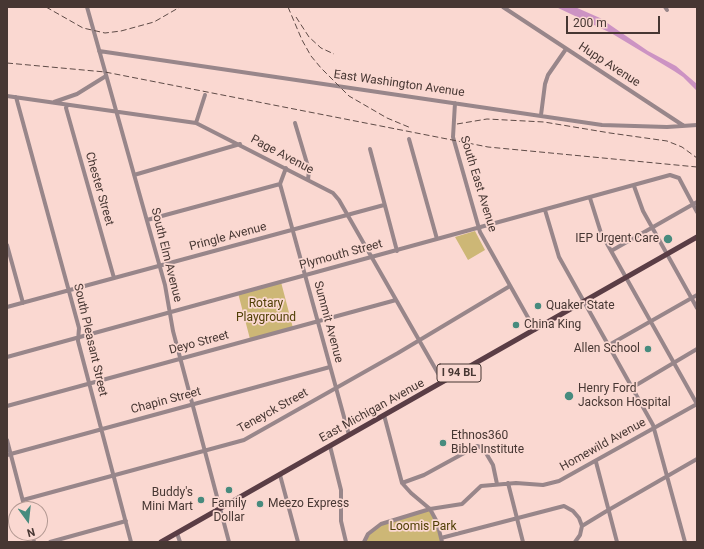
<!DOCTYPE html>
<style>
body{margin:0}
#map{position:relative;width:704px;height:549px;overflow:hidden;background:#fad8d1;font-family:Roboto,sans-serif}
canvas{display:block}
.frame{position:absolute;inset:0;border:8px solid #473733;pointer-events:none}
.north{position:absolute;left:8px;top:501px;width:40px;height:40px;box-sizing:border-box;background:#fad8d1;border:1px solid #b29892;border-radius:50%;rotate:165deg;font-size:11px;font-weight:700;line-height:16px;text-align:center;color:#473733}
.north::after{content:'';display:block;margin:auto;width:14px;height:18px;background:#478b7e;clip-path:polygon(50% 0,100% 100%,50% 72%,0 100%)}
.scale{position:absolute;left:566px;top:16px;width:94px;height:18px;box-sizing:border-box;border:2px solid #473733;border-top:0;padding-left:5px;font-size:12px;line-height:14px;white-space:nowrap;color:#473733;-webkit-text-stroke:3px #fad8d1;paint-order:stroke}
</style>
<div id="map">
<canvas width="704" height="549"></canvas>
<div class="frame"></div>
<div class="north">N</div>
<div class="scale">200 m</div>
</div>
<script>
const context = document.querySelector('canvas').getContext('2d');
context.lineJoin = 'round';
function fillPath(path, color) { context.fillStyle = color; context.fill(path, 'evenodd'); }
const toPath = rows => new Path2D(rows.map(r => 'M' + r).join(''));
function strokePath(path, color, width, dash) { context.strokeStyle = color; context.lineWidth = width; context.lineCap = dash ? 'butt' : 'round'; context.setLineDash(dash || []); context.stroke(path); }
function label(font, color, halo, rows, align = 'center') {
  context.font = font + ' Roboto,sans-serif'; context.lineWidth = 3.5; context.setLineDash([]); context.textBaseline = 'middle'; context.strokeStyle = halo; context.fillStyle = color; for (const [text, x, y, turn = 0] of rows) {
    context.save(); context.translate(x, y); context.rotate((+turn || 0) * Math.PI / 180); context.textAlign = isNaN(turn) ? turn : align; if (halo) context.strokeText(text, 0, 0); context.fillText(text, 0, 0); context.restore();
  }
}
const green = toPath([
 [475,231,485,250,468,260,455,237],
 [281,282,293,328,250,339,238,293],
 [430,509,437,522,441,542,365,542,373,529,392,521]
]);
const water = toPath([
 [556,7,575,7,600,18,648,51,676,66,697,84,697,91,683,77,674,71,611,33]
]);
const minor = toPath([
 [87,7,165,285,173,331,229,542],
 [503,7,684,126],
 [665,7,667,10],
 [99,51,602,125,667,127,697,125],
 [7,96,196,123,333,193,339,200,443,382],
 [16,97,79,328,78,341,131,542],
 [54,102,77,94,106,76],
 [455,103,453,137,480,232,535,330],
 [67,105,66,108,114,278],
 [541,115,545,84,548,75,566,49],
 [196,123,205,95],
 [295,123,309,170,308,180],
 [409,139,437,239],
 [370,149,397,251],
 [286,168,280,184,349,435],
 [134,175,240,144],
 [634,186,643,211,697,308],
 [545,210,559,257,653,425,685,542],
 [147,220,280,184],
 [7,245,23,303],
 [611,251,697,202],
 [7,307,384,205],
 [609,345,697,295],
 [7,357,670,175,679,178,697,212],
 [633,387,697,349],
 [7,406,396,300],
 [384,415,402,483,411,493,430,509,437,522,442,542],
 [7,440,25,509],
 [330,446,341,490,341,521,346,542],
 [7,455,330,367],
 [596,462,617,542],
 [280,475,298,542],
 [402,483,424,475,477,446,483,448,493,465,497,484],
 [508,483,523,542],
 [23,500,244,440,398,353,510,286],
 [32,533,34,542],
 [177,533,180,542],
 [441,538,564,506,573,511,579,518,582,526],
 [50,542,126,521],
 [364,542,368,534,381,524,430,509,462,504,481,486,516,483,543,485,559,481,697,404,601,233,590,198],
 [575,542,580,535,582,526,605,512,697,459]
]);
const major = toPath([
 [161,542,697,237]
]);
const rail = toPath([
 [46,7,83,28,105,33,121,31,154,22,180,7],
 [288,7,302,40,311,56,321,68,349,96,387,118,411,128],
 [296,17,309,37,321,48,334,54],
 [7,63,105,72,488,147,697,167],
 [457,124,487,119,544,122,610,133,667,141,682,147,697,158]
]);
const markers = [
 [668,239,5,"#478b7e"],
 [538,306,4,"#478b7e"],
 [516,325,4,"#478b7e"],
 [648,349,4,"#478b7e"],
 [569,396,5,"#478b7e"],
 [443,443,4,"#478b7e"],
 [229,490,4,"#478b7e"],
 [201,500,4,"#478b7e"],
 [260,504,4,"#478b7e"]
];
const shields = [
 [459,373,44]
];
const shieldNames = [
 ["I 94 BL",459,373]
];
const streetNames = [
 ["Hupp Avenue",609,65,33],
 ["East Washington Avenue",399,84,8],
 ["Page Avenue",282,155,28],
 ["South East Avenue",478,184,73],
 ["Chester Street",99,189,74],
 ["Pringle Avenue",228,237,-15],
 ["South Elm Avenue",166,255,76],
 ["Plymouth Street",341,255,-15],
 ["Summit Avenue",328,322,75],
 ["South Pleasant Street",90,340,77],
 ["Deyo Street",199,343,-15],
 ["Chapin Street",166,401,-15],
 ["Teneyck Street",273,411,-29],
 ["East Michigan Avenue",372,411,-29],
 ["Homewild Avenue",603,445,-29]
];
const poiNames = [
 ["IEP Urgent Care",659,239,"right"],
 ["Quaker State",546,306],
 ["China King",524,325],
 ["Allen School",640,349,"right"],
 ["Henry Ford",578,389],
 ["Jackson Hospital",578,403],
 ["Ethnos360",451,436],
 ["Bible Institute",451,450],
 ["Buddy's",193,493,"right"],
 ["Mini Mart",193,507,"right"],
 ["Family",229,504,"center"],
 ["Dollar",229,518,"center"],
 ["Meezo Express",268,504]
];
const parkNames = [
 ["Rotary",266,304],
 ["Playground",266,318],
 ["Loomis Park",423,527]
];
fillPath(green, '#cdb776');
fillPath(water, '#cc93c3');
strokePath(minor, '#98868a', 4);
strokePath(major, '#5a3d45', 5);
strokePath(rail, '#5e4b47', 1, [6, 3]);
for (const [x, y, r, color] of markers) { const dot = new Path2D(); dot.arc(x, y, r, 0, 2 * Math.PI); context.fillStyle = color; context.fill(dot); strokePath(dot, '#fad8d1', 1.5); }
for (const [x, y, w] of shields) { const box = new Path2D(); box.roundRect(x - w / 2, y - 9, w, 18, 3); context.fillStyle = '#fad8d1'; context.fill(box); strokePath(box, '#473733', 1); }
label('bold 11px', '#473733', null, shieldNames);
label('12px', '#473733', '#fad8d1', streetNames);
label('12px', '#473733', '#fad8d1', poiNames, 'left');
label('12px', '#514006', '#fad8d1', parkNames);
</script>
